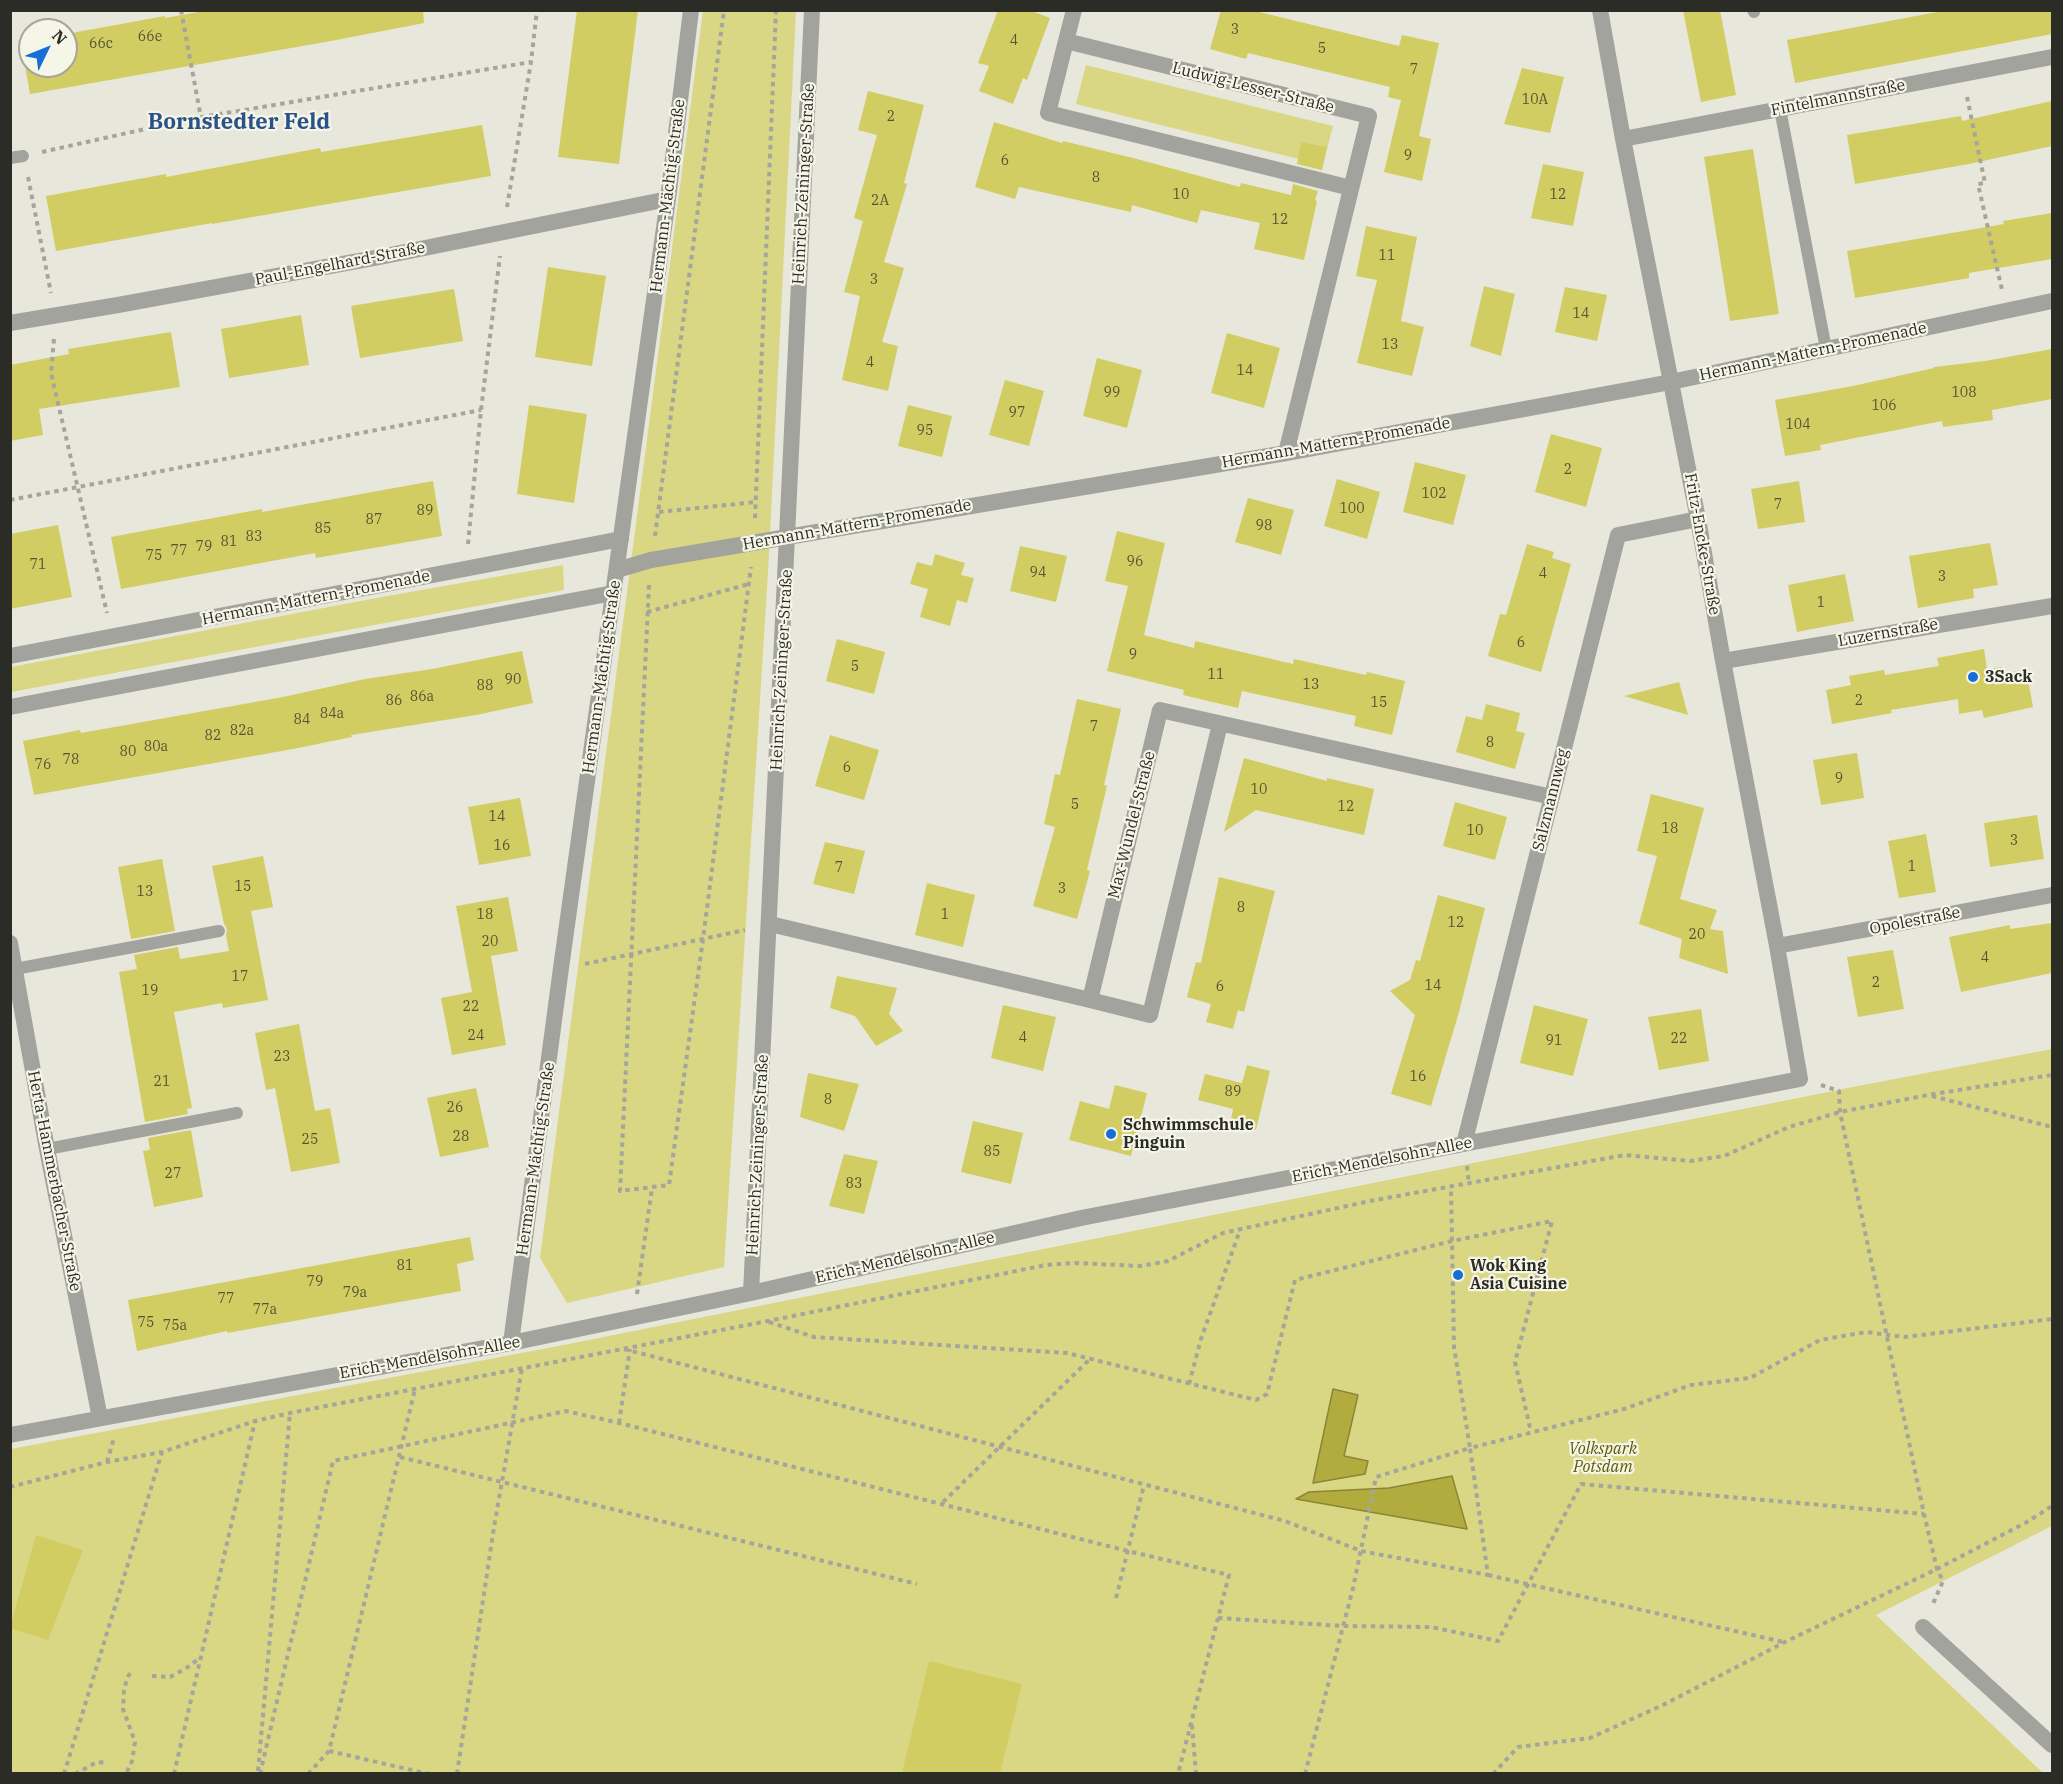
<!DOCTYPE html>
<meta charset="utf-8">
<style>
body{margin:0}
#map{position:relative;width:2063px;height:1784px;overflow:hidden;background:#e7e7db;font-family:"IBM Plex Serif",serif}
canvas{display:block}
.frame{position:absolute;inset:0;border:12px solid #2c2c27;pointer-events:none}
.north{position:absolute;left:18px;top:18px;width:60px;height:60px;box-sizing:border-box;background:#f5f5e8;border:2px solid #a5a59b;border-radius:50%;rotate:47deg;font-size:16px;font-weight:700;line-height:24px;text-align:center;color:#2c2c27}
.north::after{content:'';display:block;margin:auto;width:21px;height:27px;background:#156fd8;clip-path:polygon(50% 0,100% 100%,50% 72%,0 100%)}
</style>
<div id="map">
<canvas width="2063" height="1784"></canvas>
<div class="frame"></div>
<div class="north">N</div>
</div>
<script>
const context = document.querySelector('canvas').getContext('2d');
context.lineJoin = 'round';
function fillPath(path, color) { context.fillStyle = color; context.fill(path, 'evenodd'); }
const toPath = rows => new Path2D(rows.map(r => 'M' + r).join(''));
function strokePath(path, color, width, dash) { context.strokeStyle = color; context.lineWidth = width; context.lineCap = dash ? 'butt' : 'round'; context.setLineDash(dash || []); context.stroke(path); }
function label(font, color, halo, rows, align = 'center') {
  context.font = font + ' "IBM Plex Serif",serif'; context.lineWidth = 4.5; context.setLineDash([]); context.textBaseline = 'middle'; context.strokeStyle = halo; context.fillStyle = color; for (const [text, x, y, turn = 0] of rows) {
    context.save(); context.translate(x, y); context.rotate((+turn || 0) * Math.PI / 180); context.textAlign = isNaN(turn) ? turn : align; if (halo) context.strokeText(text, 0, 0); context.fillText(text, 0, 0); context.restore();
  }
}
const green = toPath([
 [703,11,796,11,768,573,724,1267,567,1303,540,1258],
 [1086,65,1333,126,1323,165,1076,104],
 [563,565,564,590,11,692,11,667,382,597],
 [2052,1049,2052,1526,1876,1615,2043,1773,11,1774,11,1449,564,1345,1858,1086]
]);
const water = toPath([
 [1333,1389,1358,1395,1344,1456,1368,1461,1365,1474,1313,1483,1333,1389],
 [1452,1476,1467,1529,1296,1499,1309,1492,1389,1488,1452,1476]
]);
const building = toPath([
 [210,10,423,10,424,23,331,41,30,94,21,42,30,41,30,66,66,66,66,34,165,16,165,18],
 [577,10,638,10,619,164,558,157],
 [998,10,1029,10,1050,18,1027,80,1023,78,1013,104,979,91,989,66,978,63],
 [1221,10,1251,10,1399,46,1402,35,1439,43,1419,136,1431,139,1422,181,1384,172,1401,100,1388,97,1390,87,1248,53,1246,59,1210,49],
 [1683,10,1720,10,1736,95,1701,102],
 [1948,10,2052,10,2052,34,1795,83,1787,40],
 [1522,68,1564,77,1550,133,1504,124],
 [868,91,924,105,904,183,907,184,884,262,904,268,882,342,898,346,888,391,842,380,860,296,844,292,863,221,854,218,877,135,858,130],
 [2052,101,2052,146,1969,164,1855,184,1847,135,1961,116,1962,121],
 [994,122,1062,143,1063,141,1137,159,1240,187,1241,183,1291,195,1293,184,1318,191,1315,200,1317,201,1304,260,1254,249,1260,223,1201,210,1197,223,1132,205,1131,212,1019,187,1015,199,975,187],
 [482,125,491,176,212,224,212,223,56,251,46,196,166,174,166,177,320,148,321,152],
 [1301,142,1327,147,1322,170,1297,164],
 [1753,149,1779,314,1730,321,1704,157],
 [1543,164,1584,172,1573,226,1531,218],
 [2052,213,2052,259,1969,273,1969,278,1855,298,1847,251,2004,224,2003,221],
 [1366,226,1417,237,1401,321,1424,327,1412,376,1357,363,1377,280,1356,276],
 [548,267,606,276,592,366,535,357],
 [1484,286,1515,294,1501,356,1470,346],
 [1565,287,1607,295,1597,341,1555,332],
 [454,289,463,341,360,358,351,306],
 [301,315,309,365,229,378,221,329],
 [171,332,180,387,39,409,43,435,10,441,10,365,69,354,68,349],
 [1227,333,1280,348,1264,408,1211,393],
 [2052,349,2052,399,1992,410,1993,420,1943,427,1942,421,1820,445,1821,450,1785,456,1775,400,1853,386,1934,368,1934,367,1985,361],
 [1097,358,1142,370,1127,428,1083,416],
 [1005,380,1044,391,1029,446,989,435],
 [529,405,587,414,574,503,517,494],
 [908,405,952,416,942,457,898,446],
 [1551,434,1602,448,1586,507,1535,492],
 [1415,462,1466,475,1453,525,1403,512],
 [1337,479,1380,492,1367,539,1324,526],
 [433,481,442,536,316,558,315,553,121,589,111,537,262,509,262,512],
 [1799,481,1805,522,1758,529,1751,489],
 [1248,498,1294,510,1281,555,1235,542],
 [58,525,72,597,10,609,10,534],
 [1117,531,1165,543,1144,635,1194,648,1195,641,1293,664,1294,659,1366,675,1367,672,1405,681,1392,735,1354,726,1356,716,1242,691,1238,708,1183,695,1184,690,1107,671,1128,586,1105,581],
 [1990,543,1998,585,1973,589,1974,598,1918,608,1909,556],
 [1527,544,1554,552,1552,558,1571,564,1541,672,1488,656,1500,614,1506,615],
 [1020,546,1067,556,1056,602,1010,591],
 [935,554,965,563,961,575,974,578,967,603,957,600,950,626,920,617,928,589,910,584,917,562,932,566],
 [1845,574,1854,621,1797,632,1788,585],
 [837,639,885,652,874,694,826,681],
 [1984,649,1987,669,2002,667,2003,674,2026,669,2033,707,1984,718,1982,710,1959,714,1958,699,1891,710,1892,713,1832,724,1826,690,1851,685,1849,676,1884,670,1885,675,1939,666,1937,658],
 [522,651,533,703,476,715,351,735,352,737,293,749,34,795,23,741,80,730,81,733,283,697,365,679,432,669],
 [1679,682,1688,715,1624,696],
 [1077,699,1121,709,1104,785,1107,786,1087,870,1090,871,1077,919,1033,906,1055,827,1044,824,1055,774,1060,775],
 [1486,704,1520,713,1516,731,1525,733,1515,769,1456,752,1466,716,1482,720],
 [830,735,879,750,864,800,815,786],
 [1857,753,1864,798,1821,805,1813,760],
 [1244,758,1327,781,1327,778,1374,789,1364,835,1256,810,1224,832],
 [1651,794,1704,808,1680,899,1717,910,1710,929,1723,931,1728,974,1679,958,1682,939,1639,924,1657,856,1637,851],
 [520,798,531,856,479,865,468,807],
 [1455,802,1507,817,1495,860,1443,846],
 [2037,815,2044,859,1990,867,1984,823],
 [1926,834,1936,892,1899,898,1888,841],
 [825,842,865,851,854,894,813,884],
 [263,856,273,907,251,911,268,1000,223,1008,222,1003,174,1012,192,1108,187,1109,188,1114,145,1122,119,972,137,969,134,955,178,947,180,959,229,951,226,935,227,929,224,924,212,866],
 [162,859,175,931,131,939,118,867],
 [1219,877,1275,891,1244,1012,1238,1010,1233,1029,1206,1022,1211,1004,1187,997,1196,962,1201,963],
 [927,883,975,895,963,947,915,935],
 [1438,895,1485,908,1459,1012,1431,1106,1391,1094,1415,1015,1390,991,1410,980,1416,960,1420,961],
 [508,897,518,951,491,956,506,1045,452,1055,441,998,472,992,456,906],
 [2052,923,2052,973,1961,992,1949,937,2010,925,2010,929],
 [1893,950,1904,1009,1858,1017,1847,957],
 [837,976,897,988,889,1014,903,1031,876,1046,855,1016,830,1008],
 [1003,1005,1056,1017,1043,1071,991,1058],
 [1534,1005,1588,1019,1573,1076,1520,1063],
 [1701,1009,1709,1061,1659,1070,1648,1017],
 [299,1024,315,1111,330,1108,340,1163,291,1172,275,1088,266,1090,255,1033],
 [1247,1065,1270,1071,1256,1130,1230,1124,1233,1109,1198,1100,1205,1074,1242,1083],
 [808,1073,859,1084,844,1131,800,1117],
 [1115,1085,1147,1093,1131,1156,1069,1140,1080,1101,1109,1109],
 [476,1088,489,1147,440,1157,427,1098],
 [973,1121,1023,1133,1011,1184,961,1172],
 [191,1130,203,1197,154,1207,143,1151,150,1150,148,1138],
 [844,1154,878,1161,864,1214,829,1206],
 [470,1237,474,1260,457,1264,461,1291,227,1333,227,1331,137,1351,128,1300],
 [36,1535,83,1550,48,1640,10,1628],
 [929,1661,1022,1684,1000,1773,902,1773]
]);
const path = toPath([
 [181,10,201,118],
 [1967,97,1985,183,1978,184,2002,290],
 [42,152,190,119,531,62],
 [28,177,51,293],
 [507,207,531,62,537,10],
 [54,339,51,373,107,613],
 [10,500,481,410],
 [659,512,756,502],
 [755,518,776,10],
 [655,536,724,10],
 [468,544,481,410,500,256],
 [649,585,620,1191,669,1185,703,939,751,567],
 [647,612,749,584],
 [585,964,745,930],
 [1821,1085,1839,1091,1840,1112,1924,1514,1937,1569,1943,1581,1932,1606],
 [1932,1096,2052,1127],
 [1467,1166,1469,1184],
 [637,1294,652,1188],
 [769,1322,814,1337,1067,1353,1256,1400,1267,1394,1295,1280,1452,1241,1552,1221,1515,1362,1531,1432],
 [624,1349,1285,1521,1361,1551,1488,1575,1470,1448,1624,1409,1691,1385,1750,1378,1820,1340,1866,1332,1905,1337,2052,1319],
 [1189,1384,1201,1339,1240,1230],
 [619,1423,630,1349],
 [400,1457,917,1584],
 [107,1462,114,1438],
 [10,1487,107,1462,162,1452,255,1421,290,1413,768,1321,1046,1265,1075,1263,1141,1266,1168,1261,1223,1233,1370,1201,1625,1155,1690,1161,1724,1156,1789,1127,1840,1112,1928,1095,2052,1075],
 [943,1502,1090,1359],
 [1488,1575,1783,1642],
 [1116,1598,1144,1485],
 [1218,1618,1343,1626,1431,1627,1498,1641,1581,1484,1924,1514],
 [152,1676,170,1677,185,1669,200,1658],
 [1192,1725,1196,1774],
 [329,1751,429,1774],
 [258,1771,290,1413],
 [127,1772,132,1761,135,1742,123,1709,124,1691,127,1678,131,1672],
 [64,1774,162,1452],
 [75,1774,97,1762,108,1763],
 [174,1774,255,1421],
 [260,1774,333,1461,566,1411,619,1423,1128,1551,1229,1575,1178,1774],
 [308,1774,329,1751,415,1389],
 [457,1774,494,1527,522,1368],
 [1305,1774,1353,1588,1376,1477,1470,1448,1454,1347,1451,1187],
 [1493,1774,1518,1747,1590,1738,1663,1705,1785,1642,1937,1569,2027,1522,2052,1506]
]);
const service = toPath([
 [1753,10,1754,12],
 [1780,109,1826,349],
 [10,158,23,156],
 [15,969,219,931],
 [47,1149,237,1113]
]);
const minor = toPath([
 [1074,10,1066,41,1369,116,1286,453],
 [1066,41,1048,113,1351,188],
 [1623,139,2052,57],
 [10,323,118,305,380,257,668,199],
 [617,570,651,560,1286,453,1671,382,2052,301],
 [10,656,621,539],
 [1723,661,2052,606],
 [10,707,613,593],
 [770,924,1090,1000,1160,710,1552,797],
 [10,943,47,1149,100,1418],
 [1777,946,2052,895],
 [1090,1000,1150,1015,1220,724],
 [1464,1144,1618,535,1698,519],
 [751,1293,812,10],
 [511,1343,561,968,668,199,691,10],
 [10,1435,511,1343,751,1293,1081,1218,1800,1079,1777,946,1723,661,1698,519,1623,139,1600,10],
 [1923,1627,2052,1745]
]);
const markers = [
 [1973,677,6,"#156fd8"],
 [1111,1134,6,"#156fd8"],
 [1458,1275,6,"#156fd8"]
];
const numberNames = [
 ["3",1235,30],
 ["66e",150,37],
 ["4",1014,41],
 ["66c",101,44],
 ["5",1322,49],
 ["7",1414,70],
 ["10A",1535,100],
 ["2",891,117],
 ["9",1408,156],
 ["6",1005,161],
 ["8",1096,178],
 ["10",1181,195],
 ["12",1558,195],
 ["2A",880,201],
 ["12",1280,220],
 ["11",1387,256],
 ["3",874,280],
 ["14",1581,314],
 ["13",1390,345],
 ["4",870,363],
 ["14",1245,371],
 ["99",1112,393],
 ["108",1964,393],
 ["106",1884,406],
 ["97",1017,413],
 ["104",1798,425],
 ["95",925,431],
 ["2",1568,470],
 ["102",1434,494],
 ["7",1778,505],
 ["100",1352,509],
 ["89",425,511],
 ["87",374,520],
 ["98",1264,526],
 ["85",323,529],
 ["83",254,537],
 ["81",229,542],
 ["79",204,547],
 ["77",179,551],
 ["75",154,556],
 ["96",1135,562],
 ["71",38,565],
 ["94",1038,573],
 ["4",1543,574],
 ["3",1942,577],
 ["1",1821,603],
 ["6",1521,643],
 ["9",1133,655],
 ["5",855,667],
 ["11",1216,675],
 ["90",513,680],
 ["13",1311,685],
 ["88",485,686],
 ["86a",422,697],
 ["86",394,701],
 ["2",1859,701],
 ["15",1379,703],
 ["84a",332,714],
 ["84",302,720],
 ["7",1094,727],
 ["82a",242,731],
 ["82",213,736],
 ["8",1490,743],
 ["80a",156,747],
 ["80",128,752],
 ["78",71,760],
 ["76",43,765],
 ["6",847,768],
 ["9",1839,779],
 ["10",1259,790],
 ["5",1075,805],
 ["12",1346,807],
 ["14",497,817],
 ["18",1670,829],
 ["10",1475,831],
 ["3",2014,841],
 ["16",502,846],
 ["1",1912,867],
 ["7",839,868],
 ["15",243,887],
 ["3",1062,889],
 ["13",145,892],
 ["8",1241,908],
 ["18",485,915],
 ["1",945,915],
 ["12",1456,923],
 ["20",1697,935],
 ["20",490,942],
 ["4",1985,958],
 ["17",240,977],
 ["2",1876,983],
 ["14",1433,986],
 ["6",1220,987],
 ["19",150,991],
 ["22",471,1007],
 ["24",476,1036],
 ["4",1023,1038],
 ["22",1679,1039],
 ["91",1554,1041],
 ["23",282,1057],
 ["16",1418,1077],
 ["21",162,1082],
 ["89",1233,1092],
 ["8",828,1100],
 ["26",455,1108],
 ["28",461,1137],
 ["25",310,1140],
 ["85",992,1152],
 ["27",173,1174],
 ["83",854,1184],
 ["81",405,1266],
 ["79",315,1282],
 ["79a",355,1293],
 ["77",226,1299],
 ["77a",265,1310],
 ["75",146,1323],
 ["75a",175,1326]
];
const streetNames = [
 ["Ludwig-Lesser-Straße",1253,88,14],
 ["Fintelmannstraße",1838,98,-11],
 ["Heinrich-Zeininger-Straße",804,184,-87],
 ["Hermann-Mächtig-Straße",668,196,-83],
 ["Paul-Engelhard-Straße",340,264,-11],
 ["Hermann-Mattern-Promenade",1813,352,-12],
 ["Hermann-Mattern-Promenade",1336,443,-10],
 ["Hermann-Mattern-Promenade",857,525,-10],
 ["Fritz-Encke-Straße",1702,544,80],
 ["Hermann-Mattern-Promenade",316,598,-11],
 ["Luzernstraße",1888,633,-10],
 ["Heinrich-Zeininger-Straße",782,670,-87],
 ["Hermann-Mächtig-Straße",602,677,-82],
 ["Salzmannweg",1551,800,-76],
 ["Max-Wundel-Straße",1132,825,-76],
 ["Opolestraße",1915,921,-11],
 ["Heinrich-Zeininger-Straße",758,1155,-87],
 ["Hermann-Mächtig-Straße",536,1159,-82],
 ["Erich-Mendelsohn-Allee",1382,1160,-11],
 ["Herta-Hammerbacher-Straße",54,1181,79],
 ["Erich-Mendelsohn-Allee",905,1258,-13],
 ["Erich-Mendelsohn-Allee",430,1358,-10]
];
const poiNames = [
 ["3Sack",1985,677],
 ["Schwimmschule",1123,1125],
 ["Pinguin",1123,1143],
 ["Wok King",1470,1266],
 ["Asia Cuisine",1470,1284]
];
const parkNames = [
 ["Volkspark",1603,1449],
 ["Potsdam",1603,1467]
];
const districtNames = [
 ["Bornstedter Feld",239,123]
];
fillPath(green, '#d9d684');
fillPath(water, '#b2ac3f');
strokePath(water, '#8a8638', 1.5);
fillPath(building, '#d2cd62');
strokePath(path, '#a5a59c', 4, [4.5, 4.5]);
strokePath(service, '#a3a39e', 12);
strokePath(minor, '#a3a39e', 16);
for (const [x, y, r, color] of markers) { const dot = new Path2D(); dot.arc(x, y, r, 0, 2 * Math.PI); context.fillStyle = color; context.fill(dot); strokePath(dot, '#f5f5e8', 2); }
label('14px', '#565436', null, numberNames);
label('16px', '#2c2c27', '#f5f5e8', streetNames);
label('bold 16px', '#2c2c27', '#f5f5e8', poiNames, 'left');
label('italic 16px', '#5e5a04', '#f5f5e8', parkNames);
label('bold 22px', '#2a5288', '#f5f5e8', districtNames);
</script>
